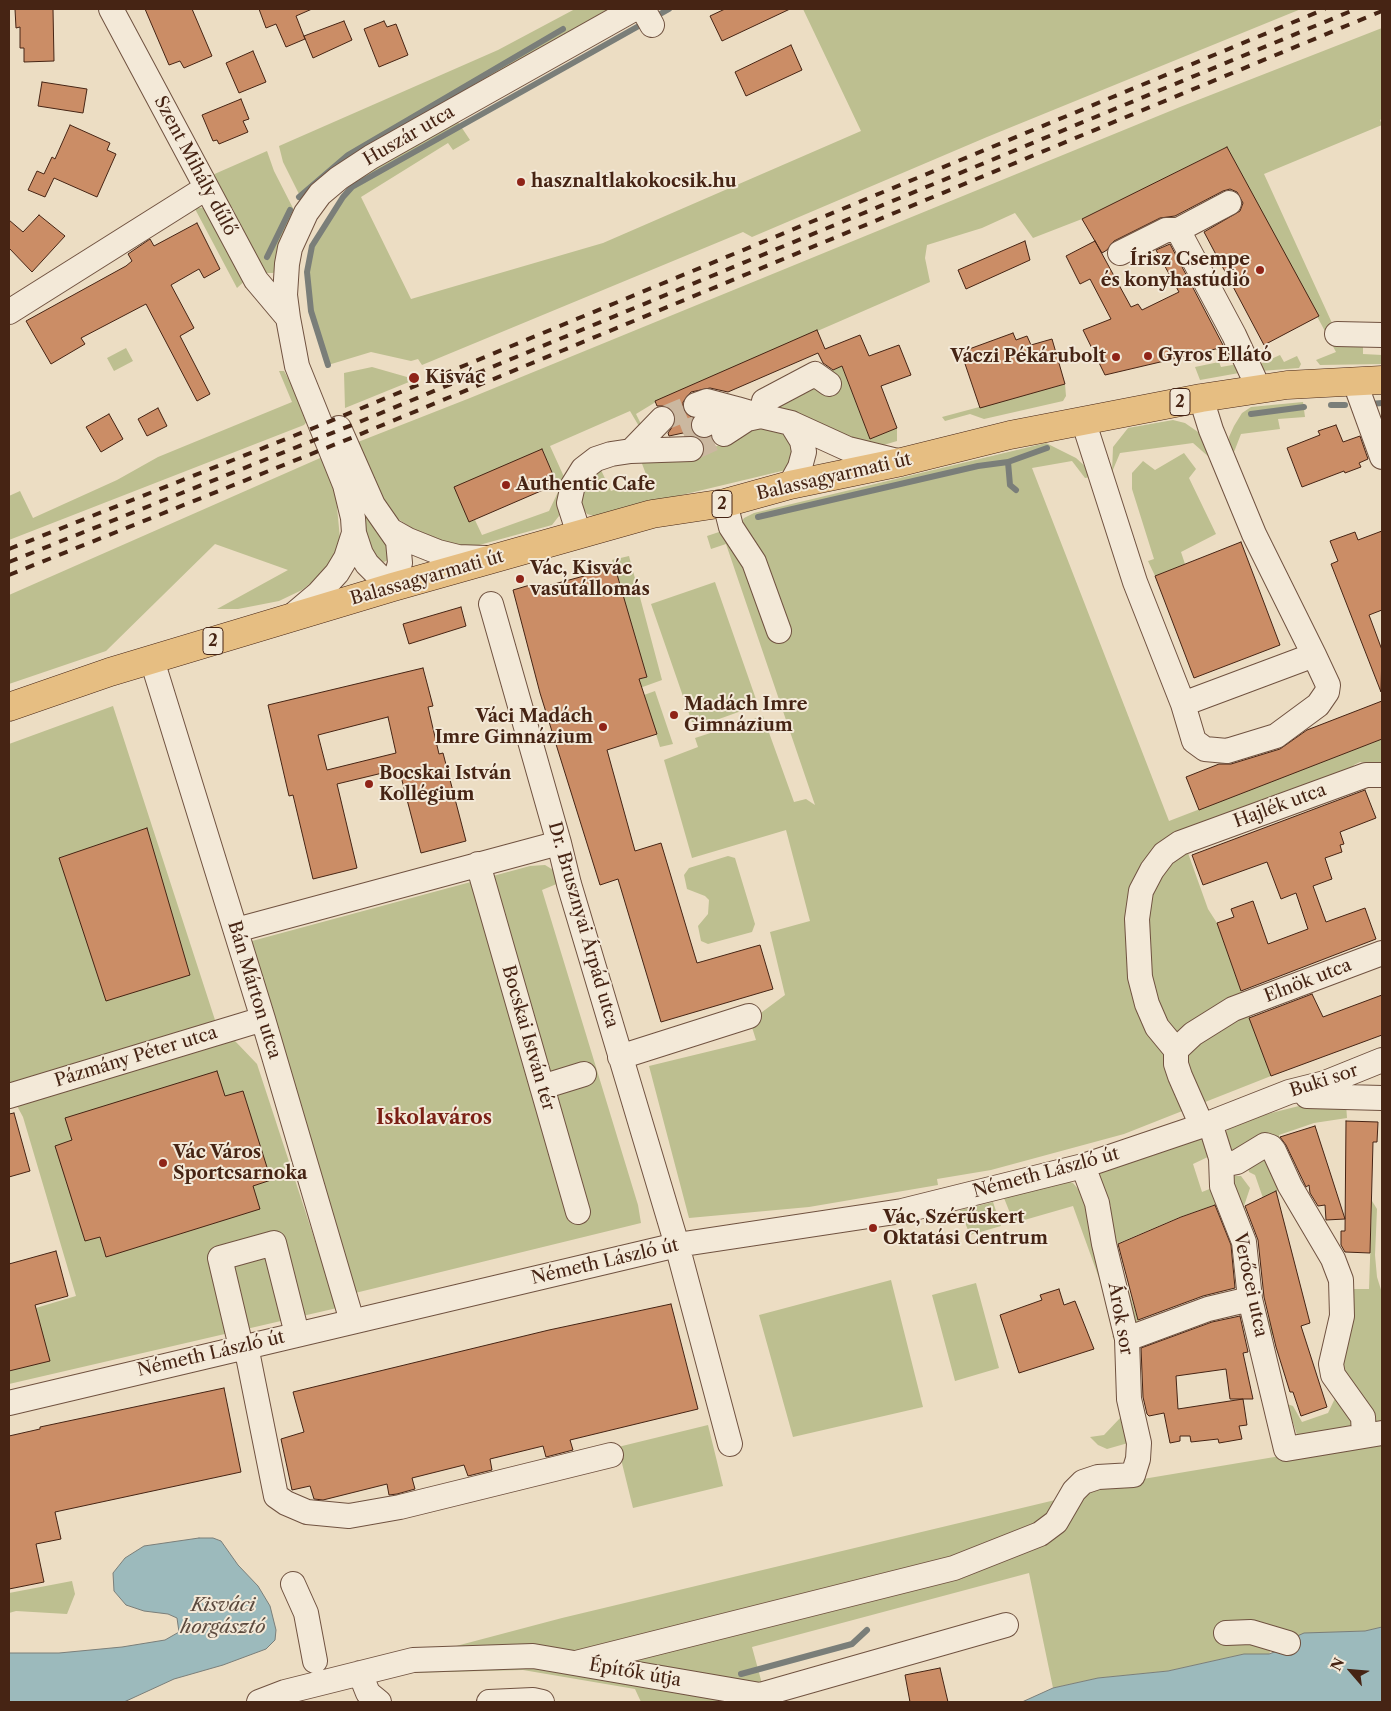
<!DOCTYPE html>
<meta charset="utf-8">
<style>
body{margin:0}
#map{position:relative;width:1391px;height:1711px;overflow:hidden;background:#ecddc3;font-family:"Libre Caslon Text",serif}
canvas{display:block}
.frame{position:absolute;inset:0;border:10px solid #462414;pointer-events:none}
.north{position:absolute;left:1326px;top:1646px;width:50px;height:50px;-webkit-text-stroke:4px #f3e9d8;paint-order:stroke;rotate:297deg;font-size:14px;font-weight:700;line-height:20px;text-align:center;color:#462414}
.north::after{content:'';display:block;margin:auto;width:18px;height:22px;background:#462414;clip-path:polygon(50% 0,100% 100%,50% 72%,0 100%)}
</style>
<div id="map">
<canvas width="1391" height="1711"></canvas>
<div class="frame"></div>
<div class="north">N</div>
</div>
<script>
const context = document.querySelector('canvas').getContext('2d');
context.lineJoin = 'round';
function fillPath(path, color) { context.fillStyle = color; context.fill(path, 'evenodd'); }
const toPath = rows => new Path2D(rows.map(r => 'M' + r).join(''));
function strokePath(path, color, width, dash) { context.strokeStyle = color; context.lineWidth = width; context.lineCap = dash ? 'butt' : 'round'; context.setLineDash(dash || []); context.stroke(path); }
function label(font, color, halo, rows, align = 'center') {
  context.font = font + ' "Libre Caslon Text",serif'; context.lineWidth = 4; context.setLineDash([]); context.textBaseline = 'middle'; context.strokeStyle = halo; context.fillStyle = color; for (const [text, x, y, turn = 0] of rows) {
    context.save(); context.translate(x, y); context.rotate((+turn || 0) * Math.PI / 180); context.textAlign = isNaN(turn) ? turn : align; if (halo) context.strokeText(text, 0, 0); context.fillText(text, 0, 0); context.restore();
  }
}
const green = toPath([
 [575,9,608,9,422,117,304,204,283,162,279,146,498,50],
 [803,9,1301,9,987,137,752,237,743,232,422,365,418,359,411,361,371,352,328,365,311,311,307,272,313,244,352,183,456,119,470,140,453,150,448,143,361,197,411,299,603,243,861,131],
 [1382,28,1382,119,1380,120,1382,125,1264,174,1337,334,1363,335,1363,354,1382,355,1382,364,1320,365,1316,360,1336,352,1227,147,1082,219,1033,238,1015,213,982,228,927,245,925,258,930,282,659,400,636,414,642,426,640,428,630,411,550,446,565,479,557,484,542,449,469,522,475,520,482,535,549,511,558,492,562,498,559,516,552,525,472,547,445,544,423,536,391,514,364,473,358,442,470,398,1180,107],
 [267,151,274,171,297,216,280,268,273,273,267,273,260,266,233,209,210,176],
 [194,207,205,208,248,278,237,288],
 [126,348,133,361,114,371,107,358],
 [1280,355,1284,362,1297,356,1301,364,1299,368,1261,371,1258,365],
 [1219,362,1221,367,1238,364,1239,373,1200,380,1195,367],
 [842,366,870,439,897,428,897,441,877,447,862,447,781,410,778,405,827,372],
 [372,367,407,377,409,382,345,408,344,373],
 [279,371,284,371,310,418,304,425,9,540,9,496,20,491,33,518,117,480,158,457,292,402],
 [1065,384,1066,396,1063,401,984,419,970,414,945,421,942,417],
 [1303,402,1305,417,1278,419,1280,429,1241,434,1234,452,1230,453,1229,437,1234,426,1242,413,1251,407],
 [1173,420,1185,423,1198,432,1210,458,1193,443,1120,453,1112,472,1113,447,1128,428],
 [766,427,784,434,796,452,786,470,594,516,587,514,582,507,581,498,588,475,600,468,611,491,647,477,641,461,693,457,745,433],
 [1046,443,1076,458,1086,467,1091,477,1085,478,1072,461,1032,468,1169,821,1382,739,1382,766,1360,762,1354,765,1351,771,1298,791,1297,787,1221,815,1222,819,1188,853,1208,909,1217,923,1271,1076,1124,1134,991,1170,937,1179,938,1185,809,1207,689,1218,649,1066,756,1040,750,1021,785,995,770,932,810,921,786,830,692,858,664,760,698,747,695,738,763,716,794,802,806,799,815,805,726,544,711,549,707,536,740,525,744,518,754,513],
 [341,448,389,550,388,560,384,562,373,559],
 [1184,453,1196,469,1189,478,1216,534,1181,552,1185,564,1155,576,1148,561,1154,559,1132,489,1132,473,1143,461,1155,470],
 [327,455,336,496,340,539,336,554,322,574,302,590,279,601,238,609,217,609,288,570,215,544,106,651,9,684,9,595],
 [629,556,662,680,626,693,623,684,647,677,612,560],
 [715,582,758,705,694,728,651,604],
 [655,691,673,744,660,747,644,695],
 [113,706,215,1020,257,1064,337,1308,9,1384,9,1316,76,1296,23,1117,9,1091,9,744],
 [728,856,735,858,755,924,752,932,708,944,701,941,698,926,708,914,709,900,705,896,687,889,684,875,689,868],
 [545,865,555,871,559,883,542,890,638,1205,641,1223,351,1294,252,941,530,866],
 [1311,1103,1346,1104,1347,1118,1314,1123,1279,1135,1292,1175,1277,1142,1228,1153,1225,1133,1230,1127,1259,1116],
 [1198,1139,1207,1142,1214,1150,1212,1155,1193,1164,1202,1192,1217,1186,1233,1234,1220,1203,1180,1217,1114,1245,1141,1329,1203,1305,1210,1314,1138,1341,1135,1383,1134,1332,1104,1218,1111,1215,1111,1206,1099,1195,1096,1184,1101,1171,1151,1156],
 [1268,1150,1271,1153,1286,1186,1306,1221,1283,1188,1263,1198,1255,1175,1249,1172,1248,1167,1262,1151],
 [1235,1176,1241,1176,1250,1188,1244,1206,1255,1237,1257,1285,1274,1335,1268,1336,1231,1178],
 [1067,1181,1073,1183,1084,1196,1104,1292,1073,1206,1014,1223,1004,1198],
 [1372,1201,1377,1209,1375,1255,1377,1277,1382,1293,1382,1427,1371,1428,1338,1374,1348,1289,1369,1289],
 [993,1202,1001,1226,970,1235,960,1210],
 [1328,1261,1338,1281,1338,1318,1326,1361,1328,1372,1348,1405,1356,1412,1357,1419,1355,1431,1298,1438,1287,1404,1293,1406,1302,1422,1328,1413,1338,1392,1319,1366,1335,1317,1335,1288],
 [891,1280,923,1407,793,1437,759,1315],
 [976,1283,999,1368,955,1381,932,1295],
 [1112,1336,1117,1337,1128,1443,1107,1449,1098,1445,1090,1437,1104,1435,1121,1417,1116,1395,1116,1341],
 [708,1425,723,1486,633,1508,618,1447],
 [1382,1439,1382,1627,1365,1631,1295,1637,1288,1631,1270,1640,1273,1646,1269,1654,1244,1654,1168,1671,1098,1678,1053,1688,1029,1573,752,1647,767,1702,641,1702,635,1689,523,1670,408,1673,441,1650,562,1618,1143,1479],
 [72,1581,75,1594,67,1614,16,1611,9,1613,9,1593]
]);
const water = toPath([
 [199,1538,213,1538,221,1541,238,1565,258,1586,270,1606,276,1630,275,1640,266,1649,223,1665,174,1679,124,1702,9,1702,9,1653,59,1653,122,1647,165,1640,179,1632,177,1618,168,1614,144,1611,126,1605,114,1591,113,1573,125,1558,144,1546,199,1538],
 [1382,1627,1382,1702,1022,1702,1053,1688,1098,1678,1168,1671,1244,1654,1269,1654,1285,1648,1295,1637,1304,1633,1365,1631,1382,1627]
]);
const stream = toPath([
 [299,197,348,155,563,29],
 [267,257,290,210],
 [328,365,311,311,307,272,312,246,343,197,352,187,669,9],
 [1370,404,1382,403],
 [1331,405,1345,405],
 [1251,414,1304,407],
 [1008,462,1010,485,1016,490],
 [758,517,978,466,1008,462,1047,448],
 [741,1674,852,1644,867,1630]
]);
const building = toPath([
 [15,9,53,9,54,61,24,62,24,48,20,48,20,27,16,28,15,9],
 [145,9,192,9,212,56,184,68,180,61,169,65,145,9],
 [259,9,312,9,296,16,305,39,286,47,276,24,266,28,259,9],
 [725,9,790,9,722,41,710,16,725,9],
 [344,21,352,40,313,58,304,36,344,21],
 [384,21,387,27,396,24,408,55,379,67,364,29,384,21],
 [791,45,802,70,746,96,735,72,791,45],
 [253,51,266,82,239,93,226,63,253,51],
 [42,82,87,89,83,113,38,106,42,82],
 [241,99,249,119,243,121,248,132,219,144,217,140,213,141,202,115,241,99],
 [70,125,110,143,107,150,116,154,97,197,54,178,45,197,28,190,37,171,44,174,52,157,55,159,70,125],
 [1227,147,1319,316,1264,345,1204,232,1240,211,1243,203,1237,192,1230,189,1223,191,1175,216,1160,218,1114,241,1107,250,1102,253,1082,219,1227,147],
 [39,215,65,236,32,272,9,248,9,220,23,232,39,215],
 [197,223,220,269,204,278,199,269,171,285,194,328,180,336,210,394,197,401,146,304,81,338,85,344,51,364,26,321,126,266,132,261,128,254,150,239,154,246,197,223],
 [1025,241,1030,260,966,289,958,270,1025,241],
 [1095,241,1131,307,1138,304,1142,310,1179,292,1156,250,1170,244,1224,347,1105,375,1083,330,1111,319,1090,279,1080,284,1066,256,1095,241],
 [817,330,825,349,860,335,869,356,899,345,911,375,881,386,897,428,870,439,842,366,833,370,823,363,818,353,728,392,710,388,691,392,683,402,683,409,692,418,691,431,697,437,685,435,683,433,669,436,668,433,675,423,675,415,666,406,657,406,655,401,817,330],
 [1013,333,1016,340,1027,336,1031,345,1052,339,1065,384,980,408,961,352,1013,333],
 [158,408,167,426,147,436,138,419,158,408],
 [109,414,123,439,101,452,86,427,109,414],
 [1336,425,1343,442,1360,436,1368,459,1359,463,1361,467,1345,473,1344,471,1302,487,1287,448,1320,435,1318,431,1336,425],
 [542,449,557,484,469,522,454,487,542,449],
 [1382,531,1382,610,1369,615,1382,650,1381,692,1331,564,1338,561,1330,541,1355,532,1358,540,1382,531],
 [1241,542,1280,645,1194,678,1155,576,1241,542],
 [614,564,647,677,639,679,657,734,607,750,635,851,661,843,697,963,760,945,773,989,661,1022,618,879,600,885,540,693,513,590,530,585,532,590,584,576,583,573,614,564],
 [461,607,466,626,409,644,403,624,461,607],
 [423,668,433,706,428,707,439,754,443,753,466,841,421,853,399,769,337,784,357,868,313,879,293,795,289,796,268,705,423,668],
 [388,717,396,753,327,770,318,735,388,717],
 [1382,701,1382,739,1199,810,1186,777,1219,764,1231,764,1280,749,1307,730,1382,701],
 [1365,790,1376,818,1340,832,1344,844,1340,845,1342,852,1325,858,1332,879,1313,886,1326,922,1365,908,1376,939,1241,991,1217,923,1234,917,1231,909,1253,901,1268,944,1308,929,1296,893,1281,899,1267,862,1203,885,1192,855,1365,790],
 [147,828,190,975,106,1001,59,858,147,828],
 [1312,994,1323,1017,1382,995,1382,1035,1271,1076,1249,1018,1312,994],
 [217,1071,225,1096,243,1091,271,1180,253,1186,260,1209,106,1257,100,1237,85,1241,55,1146,72,1140,65,1118,217,1071],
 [14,1113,30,1171,9,1177,9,1114,14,1113],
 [1346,1121,1378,1122,1377,1142,1373,1142,1370,1253,1345,1252,1341,1245,1341,1231,1345,1231,1346,1121],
 [1315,1126,1328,1166,1345,1219,1326,1220,1325,1205,1318,1206,1310,1193,1309,1185,1306,1187,1286,1145,1280,1137,1315,1126],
 [1276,1191,1310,1323,1301,1326,1327,1407,1301,1416,1293,1392,1290,1392,1276,1347,1264,1297,1258,1240,1245,1206,1276,1191],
 [1215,1205,1231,1245,1235,1288,1203,1296,1138,1320,1118,1244,1181,1217,1215,1205],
 [56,1251,68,1296,35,1305,50,1361,9,1371,9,1264,56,1251],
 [1059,1289,1064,1305,1075,1301,1094,1349,1019,1373,1000,1315,1042,1300,1040,1295,1059,1289],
 [671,1304,698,1409,570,1440,573,1450,546,1457,543,1446,490,1459,492,1470,468,1476,464,1465,412,1478,415,1489,397,1494,389,1495,387,1484,323,1500,314,1499,310,1486,292,1490,281,1439,304,1432,293,1392,549,1330,671,1304],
 [1240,1316,1248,1352,1243,1353,1253,1399,1230,1399,1226,1369,1176,1376,1178,1409,1243,1399,1247,1425,1239,1426,1242,1439,1219,1443,1218,1439,1191,1442,1190,1436,1180,1436,1180,1441,1170,1443,1164,1413,1149,1416,1147,1414,1143,1397,1141,1348,1212,1322,1240,1316],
 [224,1388,241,1472,55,1512,61,1539,36,1544,44,1582,9,1589,9,1436,40,1429,40,1427,224,1388],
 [940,1668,948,1702,910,1702,905,1675,940,1668]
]);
const minorTunnel = toPath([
 [662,419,696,405],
 [683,433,704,425],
 [691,449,724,434]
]);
const minor = toPath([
 [111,9,256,280,288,318],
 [643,9,652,25],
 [1178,230,1234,335,1259,389],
 [1120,253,1166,230,1178,230,1229,203],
 [9,312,206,188],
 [1337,334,1382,335],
 [1354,380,1382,457],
 [696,405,707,401,737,409],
 [1083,420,1135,582,1183,704,1314,655,1254,534,1211,430,1201,398],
 [704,425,737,409,761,416,764,401,815,374,829,384],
 [339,428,373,505,398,541,400,563,393,587,384,581,367,564,361,554,354,533],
 [724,434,747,419,761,416,791,423,848,449,897,461],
 [631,451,662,419],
 [790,485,800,467,804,452,802,441,791,423],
 [725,503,731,527,754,562,779,631],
 [392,531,408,540,438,552,458,557,486,558],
 [579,534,569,503,573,485,583,469,596,459,611,454,631,451,691,449],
 [491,604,559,843,569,884,677,1245,730,1444],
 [292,616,318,594,337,573,346,558,354,533,353,518,345,485,297,366,288,318,285,295,287,264,290,248,306,213,320,194,339,178,371,157,634,9],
 [152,660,263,1019,352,1321],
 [1183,704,1194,741,1205,749,1227,751,1276,736,1318,705,1327,692,1328,685,1314,655],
 [478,864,578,1212],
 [236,930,559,843],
 [1176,1050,1193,1034,1233,1009,1382,953],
 [620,1057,749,1016],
 [542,1087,584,1074],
 [9,1096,263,1019],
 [1307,1096,1382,1098],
 [1210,1123,1221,1158,1222,1186,1244,1242,1250,1299,1286,1449,1382,1433],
 [1202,1126,1180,1076,1176,1064,1176,1050,1157,1027,1147,1004,1140,977,1137,919,1141,891,1152,870,1164,854,1180,843,1366,775,1382,775],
 [1222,1165,1237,1162,1265,1145,1271,1147,1274,1151,1290,1186,1333,1259,1341,1280,1342,1316,1331,1364,1333,1375,1363,1417,1364,1435],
 [1127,1339,1208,1309,1250,1299],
 [246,1346,276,1496,286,1503,307,1512,349,1516,400,1507,611,1455],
 [241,1347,220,1258,274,1243,297,1334],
 [9,1403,677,1245,902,1211,1083,1166,1210,1123,1289,1092,1325,1083,1382,1060],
 [293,1584,306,1613,315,1661],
 [1226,1633,1251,1632,1288,1643],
 [576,1663,954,1568,1040,1534,1056,1522,1074,1491,1083,1482,1098,1477,1133,1475,1138,1459,1139,1443,1129,1399,1127,1339,1104,1244,1097,1203,1083,1166],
 [360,1673,368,1693,379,1702],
 [259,1702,285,1692,413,1660,533,1656,760,1695,1006,1625],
 [489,1702,533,1700,542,1702]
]);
const major = toPath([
 [9,707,110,672,393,587,652,514,725,503,790,485,901,462,1010,435,1201,398,1287,385,1382,380]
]);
const rail = toPath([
 [9,549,316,427,1325,9],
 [9,562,352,425,1356,9],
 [9,575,356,436,1382,11]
]);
const markers = [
 [521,182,5,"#8f2418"],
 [1260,270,5,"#8f2418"],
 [1148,356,5,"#8f2418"],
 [1116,357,5,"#8f2418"],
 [414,378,6,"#8f2418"],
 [506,485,5,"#8f2418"],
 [520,579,5,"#8f2418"],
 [674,715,5,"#8f2418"],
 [603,727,5,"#8f2418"],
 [369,784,5,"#8f2418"],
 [163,1163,5,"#8f2418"],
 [873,1228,5,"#8f2418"]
];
const shields = [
 [1180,402,20],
 [722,504,20],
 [213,641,20]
];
const shieldNames = [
 ["2",1180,402],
 ["2",722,504],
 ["2",213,641]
];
const streetNames = [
 ["Huszár utca",409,136,-30],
 ["Szent Mihály dűlő",195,166,62],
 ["Balassagyarmati út",834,477,-13],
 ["Balassagyarmati út",427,578,-16],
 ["Hajlék utca",1280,806,-20],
 ["Dr. Brusznyai Árpád utca",583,925,74],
 ["Elnök utca",1308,981,-21],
 ["Bán Márton utca",254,990,73],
 ["Bocskai István tér",528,1038,74],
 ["Pázmány Péter utca",136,1057,-17],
 ["Buki sor",1324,1081,-18],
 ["Németh László út",1046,1173,-15],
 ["Németh László út",605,1262,-13],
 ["Verőcei utca",1250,1285,78],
 ["Árok sor",1120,1319,80],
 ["Németh László út",211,1354,-13],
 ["Építők útja",635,1673,10]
];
const poiNames = [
 ["hasznaltlakokocsik.hu",531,182],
 ["Írisz Csempe",1250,260,"right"],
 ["és konyhastúdió",1250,281,"right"],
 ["Gyros Ellátó",1158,356],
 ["Váczi Pékárubolt",1106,357,"right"],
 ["Kisvác",425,378],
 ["Authentic Cafe",516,485],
 ["Vác, Kisvác",530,569],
 ["vasútállomás",530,590],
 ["Madách Imre",684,705],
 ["Gimnázium",684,726],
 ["Váci Madách",593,717,"right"],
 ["Imre Gimnázium",593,738,"right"],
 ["Bocskai István",379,774],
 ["Kollégium",379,795],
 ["Vác Város",173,1153],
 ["Sportcsarnoka",173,1174],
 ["Vác, Szérűskert",883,1218],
 ["Oktatási Centrum",883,1239]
];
const waterNames = [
 ["Kisváci",223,1606],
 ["horgásztó",223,1628]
];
const quarterNames = [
 ["Iskolaváros",434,1118]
];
fillPath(green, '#bdbf90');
fillPath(water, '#9cbabc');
strokePath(water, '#7a7e79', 1);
strokePath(stream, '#7a7e79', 6);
fillPath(building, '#cb8d66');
strokePath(building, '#462414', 1);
strokePath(minorTunnel, '#cbb8a0', 24, [24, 12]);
strokePath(minor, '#705240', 26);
strokePath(major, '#462414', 29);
strokePath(minor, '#f3e9d8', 24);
strokePath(major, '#e6be82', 28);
strokePath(rail, '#462414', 4, [9, 9]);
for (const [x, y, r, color] of markers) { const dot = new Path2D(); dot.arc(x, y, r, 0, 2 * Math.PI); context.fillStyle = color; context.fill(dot); strokePath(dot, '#f3e9d8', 2); }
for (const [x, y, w] of shields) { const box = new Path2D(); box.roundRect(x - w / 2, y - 13.5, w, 27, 4); context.fillStyle = '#f3e9d8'; context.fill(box); strokePath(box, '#462414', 1); }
label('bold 16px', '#462414', null, shieldNames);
label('18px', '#462414', '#f3e9d8', streetNames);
label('bold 18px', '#462414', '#f3e9d8', poiNames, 'left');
label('italic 19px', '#5c4a3e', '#f3e9d8', waterNames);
label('bold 20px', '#7a1f14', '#f3e9d8', quarterNames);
</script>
